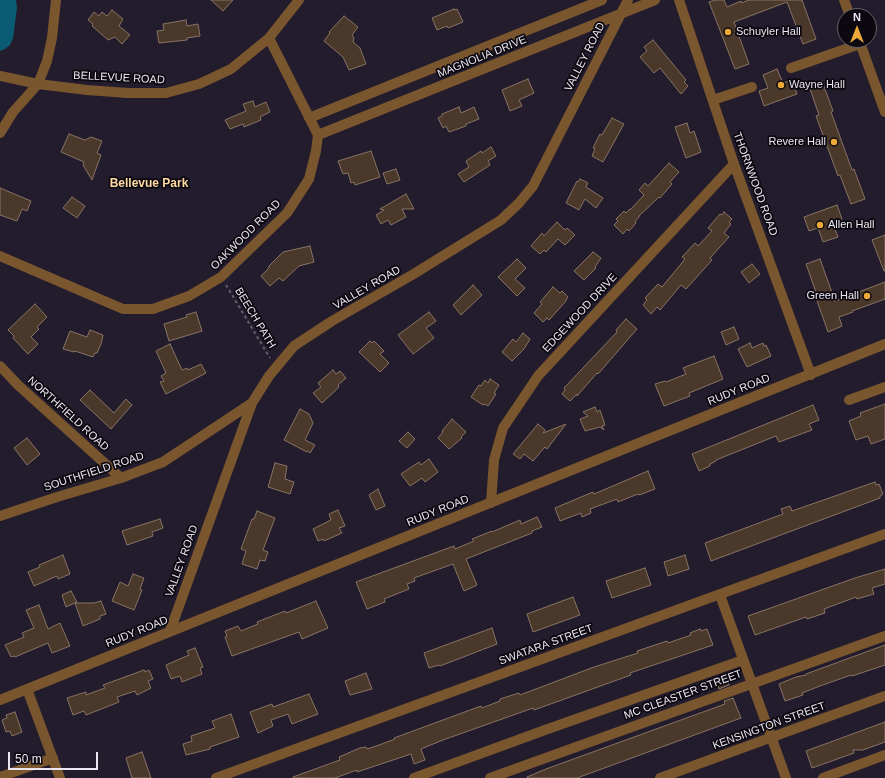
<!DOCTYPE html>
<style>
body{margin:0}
#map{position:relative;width:885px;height:778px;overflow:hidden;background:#231c2d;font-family:Helvetica,sans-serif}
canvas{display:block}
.north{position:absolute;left:837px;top:8px;width:40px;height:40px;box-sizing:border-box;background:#0b080f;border:1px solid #64616a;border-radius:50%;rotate:0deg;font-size:11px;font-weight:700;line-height:16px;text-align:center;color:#eae6f2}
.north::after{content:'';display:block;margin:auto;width:14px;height:18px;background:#eca93a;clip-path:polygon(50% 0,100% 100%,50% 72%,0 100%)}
.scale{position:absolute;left:8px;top:752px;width:90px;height:18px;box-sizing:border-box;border:2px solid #eae6f2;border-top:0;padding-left:5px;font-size:12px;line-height:14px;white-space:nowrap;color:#eae6f2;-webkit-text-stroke:3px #0b080f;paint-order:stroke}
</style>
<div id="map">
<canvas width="885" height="778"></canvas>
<div class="north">N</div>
<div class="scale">50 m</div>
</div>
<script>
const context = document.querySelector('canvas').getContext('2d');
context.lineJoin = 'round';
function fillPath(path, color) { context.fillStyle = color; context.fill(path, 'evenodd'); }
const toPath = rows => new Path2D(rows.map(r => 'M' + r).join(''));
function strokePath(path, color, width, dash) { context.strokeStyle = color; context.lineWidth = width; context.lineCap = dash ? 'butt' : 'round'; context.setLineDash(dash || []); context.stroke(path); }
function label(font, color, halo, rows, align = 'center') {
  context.font = font + ' Helvetica,sans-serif'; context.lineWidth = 3.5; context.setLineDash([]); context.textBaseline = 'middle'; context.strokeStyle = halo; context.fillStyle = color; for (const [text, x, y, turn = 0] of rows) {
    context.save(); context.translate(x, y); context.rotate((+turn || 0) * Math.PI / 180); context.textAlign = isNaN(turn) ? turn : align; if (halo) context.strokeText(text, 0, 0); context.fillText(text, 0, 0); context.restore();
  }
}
const water = toPath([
 [0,0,16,0,17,8,13,38,10,45,5,49,0,51]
]);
const building = toPath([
 [211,0,233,0,223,11,211,0],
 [715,0,724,0,727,7,741,1,741,3,749,0,802,0,816,39,803,44,787,2,734,22,749,64,735,69,709,2,715,0],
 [454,9,454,10,457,9,463,22,448,28,447,26,437,30,432,18,454,9],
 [112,10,123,19,119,26,130,35,122,44,115,37,108,40,92,26,93,24,88,20,94,12,99,16,102,12,107,16,112,10],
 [344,16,358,27,352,35,354,38,353,42,360,48,366,64,349,70,343,57,324,41,330,33,329,32,344,16],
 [186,20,187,26,198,24,200,36,187,38,187,40,159,43,157,31,164,30,163,24,186,20],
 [653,40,686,80,684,82,688,86,681,94,660,68,654,73,640,57,647,51,644,47,653,40],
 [777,69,783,83,792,80,797,94,764,106,759,91,768,88,763,75,777,69],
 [528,79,534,93,519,100,522,106,510,111,502,90,528,79],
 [822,81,833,111,831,112,852,170,854,169,865,199,851,204,840,175,838,176,816,116,819,115,809,86,822,81],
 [253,101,255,107,266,102,270,112,260,117,261,120,244,127,243,124,230,129,225,120,246,111,243,104,253,101],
 [459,107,461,113,474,107,479,119,466,124,466,126,449,132,446,126,443,128,438,118,442,116,442,114,459,107],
 [612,118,624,124,603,162,592,156,595,149,593,148,600,134,602,135,612,118],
 [687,123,690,133,694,131,701,152,686,158,675,127,687,123],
 [69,134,85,140,91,137,102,141,97,153,101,155,92,180,83,165,84,162,61,152,69,134],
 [491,147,496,156,488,161,490,165,464,182,458,174,469,167,466,161,481,151,482,153,491,147],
 [371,151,380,177,355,185,354,182,351,183,348,173,343,174,338,161,371,151],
 [669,163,679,172,670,182,672,184,660,198,659,197,639,216,639,217,635,222,636,223,629,231,627,229,623,234,614,225,618,221,616,219,624,211,626,213,630,209,630,210,644,195,639,190,645,183,648,186,669,163],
 [396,169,400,180,387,184,383,173,396,169],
 [580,179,588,183,586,187,603,198,596,208,585,199,579,210,566,203,577,181,578,182,580,179],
 [0,188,31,201,27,211,22,209,17,221,0,215,0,188],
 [406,194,414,209,402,209,406,217,391,225,388,220,381,224,376,215,384,210,380,209,406,194],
 [72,197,85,206,77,218,63,208,72,197],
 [837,205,842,219,832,222,838,237,823,242,818,228,809,231,804,217,837,205],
 [724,212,732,219,729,222,731,224,724,233,729,237,710,258,712,260,686,289,681,285,660,310,657,307,651,314,643,305,647,300,645,298,658,284,662,287,685,259,682,257,695,243,698,246,712,231,708,228,720,214,722,215,724,212],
 [557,222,565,230,567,228,575,235,565,245,558,239,546,252,544,250,540,254,531,246,542,233,544,236,557,222],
 [885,235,885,271,884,271,872,240,885,235],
 [310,246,314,262,299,266,283,281,279,278,270,286,261,276,269,268,269,266,283,252,310,246],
 [593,252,601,258,595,267,596,268,584,280,574,271,593,252],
 [517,259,526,268,515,279,525,288,517,296,498,277,517,259],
 [820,259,835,301,885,282,885,299,852,311,853,312,839,317,842,326,828,332,816,298,818,298,806,264,820,259],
 [752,264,760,274,749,283,741,272,752,264],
 [473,285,482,295,461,315,453,305,473,285],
 [553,287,560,293,562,291,568,297,566,300,566,301,549,320,547,318,543,322,534,313,542,304,540,302,553,287],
 [35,304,47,317,37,327,39,329,31,337,38,344,28,354,13,338,14,336,8,330,35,304],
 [196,312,202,331,169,341,164,324,187,317,186,315,196,312],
 [429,312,436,321,426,328,434,338,413,354,398,335,429,312],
 [626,319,637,329,598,374,597,373,577,396,577,394,570,401,562,394,565,390,564,388,617,332,616,330,626,319],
 [734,327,739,339,726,345,721,332,734,327],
 [90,330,103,335,101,344,97,353,95,353,93,357,75,351,74,352,63,349,70,331,87,337,90,330],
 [523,333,530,339,524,349,512,361,502,352,513,339,516,342,523,333],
 [370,341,372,343,374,341,384,351,380,354,389,363,380,372,359,352,370,341],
 [750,343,752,348,763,343,764,346,766,345,771,356,747,367,738,349,750,343],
 [170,344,182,370,187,368,188,370,201,364,206,373,166,394,160,382,164,381,161,376,166,373,156,351,170,344],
 [714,356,723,379,689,393,690,396,664,406,655,384,665,381,666,382,686,374,683,368,714,356],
 [333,370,336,374,340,371,346,378,338,385,339,387,322,403,313,393,321,387,318,383,333,370],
 [490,379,499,385,494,393,496,394,488,406,485,404,483,405,471,397,479,385,481,386,485,380,488,383,490,379],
 [90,390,114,413,126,399,132,405,111,429,80,400,90,390],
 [885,404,885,439,871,444,868,436,856,440,849,421,861,416,860,413,885,404],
 [813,405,819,420,809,424,812,430,779,442,776,436,716,460,716,461,710,464,710,466,699,471,692,454,813,405],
 [595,407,597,412,600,410,605,425,602,426,604,430,600,427,585,431,580,419,588,416,583,412,595,407],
 [300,409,309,414,313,423,305,440,315,445,310,453,307,451,307,452,284,440,300,409],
 [452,419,466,432,461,437,462,438,449,449,438,438,443,432,442,431,452,419],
 [538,424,545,430,543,433,566,424,547,449,545,447,533,461,524,454,520,459,513,454,538,424],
 [408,432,415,439,407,448,399,441,408,432],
 [27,438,40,454,27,465,14,448,27,438],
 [429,459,438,472,425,482,422,478,410,486,401,474,419,462,421,465,429,459],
 [275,463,287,466,285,479,294,482,290,494,268,487,275,463],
 [648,471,655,489,639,495,638,494,618,502,617,499,609,502,590,509,591,513,582,517,581,513,560,521,555,508,593,492,594,494,648,471],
 [875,482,876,485,879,484,883,494,880,496,880,498,711,561,705,543,783,514,781,509,790,506,792,511,875,482],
 [378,489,385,506,376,510,369,495,378,489],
 [338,510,345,526,339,528,342,533,324,541,323,539,318,541,313,529,331,520,329,514,338,510],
 [257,511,275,518,263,550,268,552,265,561,260,560,257,569,242,564,246,551,241,549,252,519,254,519,257,511],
 [537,517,542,527,532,531,532,533,466,559,477,585,464,591,453,564,414,578,415,581,407,584,409,589,384,599,385,602,367,609,356,582,454,546,455,549,474,541,472,539,492,531,492,532,520,520,521,524,537,517],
 [160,519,163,528,152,532,153,536,127,545,122,531,160,519],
 [63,555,70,574,58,579,57,576,34,586,28,572,40,567,39,565,63,555],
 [685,555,689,569,668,576,664,562,685,555],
 [645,568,651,585,612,598,606,581,645,568],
 [885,569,885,584,872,588,874,594,857,599,856,597,824,609,825,613,807,619,806,617,755,635,748,616,855,578,885,569],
 [133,574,144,578,140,589,142,590,134,610,112,601,120,582,128,586,133,574],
 [71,591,77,602,66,607,62,595,71,591],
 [573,597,580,615,533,632,527,614,573,597],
 [101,601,106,614,100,616,100,619,83,626,75,603,94,603,101,601],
 [316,601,328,628,302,639,299,632,232,656,225,637,227,636,225,631,238,626,241,631,258,624,257,622,285,611,286,613,316,601],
 [39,605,48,629,60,623,70,646,52,653,48,643,15,657,14,656,11,657,5,645,24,637,22,633,34,628,26,610,39,605],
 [492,628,497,644,440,666,439,665,429,668,424,653,492,628],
 [700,629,701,631,707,629,713,645,630,673,631,675,534,710,533,708,443,740,421,749,425,760,414,764,411,754,357,772,357,770,335,778,293,778,293,777,340,760,339,757,360,748,366,747,367,749,379,745,395,739,394,738,481,706,482,708,500,701,500,699,519,693,520,695,594,667,638,653,637,651,667,641,668,643,691,635,690,633,700,629],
 [885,645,885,665,852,676,851,675,820,686,802,693,803,695,785,701,779,684,796,677,806,675,806,674,885,645],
 [195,648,203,667,200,668,202,674,182,682,180,676,171,679,166,665,189,655,187,651,195,648],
 [144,670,145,672,149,670,153,679,148,681,151,688,137,695,135,691,117,697,119,702,86,715,84,711,73,715,67,698,86,692,86,695,105,688,103,685,144,670],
 [366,673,372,689,350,695,345,681,366,673],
 [726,677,729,685,719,689,716,680,726,677],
 [309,694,318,714,292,724,288,714,271,720,273,726,258,733,250,712,272,704,273,707,309,694],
 [733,698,741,718,577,778,527,778,527,777,546,769,725,704,724,701,733,698],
 [15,712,22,732,12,736,10,731,6,732,2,720,7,718,6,715,15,712],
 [231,714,239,737,210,747,210,749,186,755,183,744,192,741,191,736,215,728,212,721,231,714],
 [885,722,885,742,863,750,853,750,854,753,812,768,806,751,885,722],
 [142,752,151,778,132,778,126,758,142,752]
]);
const path = toPath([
 [226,285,270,358]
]);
const minor = toPath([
 [679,0,734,164,811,375],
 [844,0,850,16],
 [859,40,885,112],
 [791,68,860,44],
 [0,76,38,84,87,90,128,93,166,93,199,84,231,69,269,38,299,0],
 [713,100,752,87],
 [309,118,602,0],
 [0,133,13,112,38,84,47,61,52,38,56,0],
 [318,135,655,0],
 [0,256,123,309,153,309,189,296,221,277,287,213,309,179,316,151,318,135,269,38],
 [0,366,18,385,121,478],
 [849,400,885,387],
 [491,503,494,460,503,428,538,376,734,164],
 [0,516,57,497,121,478,163,462,252,403],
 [720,595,786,778],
 [170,631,252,403,269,376,294,346,332,321,412,275,501,220,519,203,533,186,628,0],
 [27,689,60,778],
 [0,700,885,344],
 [0,777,53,758],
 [216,778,885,534],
 [414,778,545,730,743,660],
 [490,778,885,636],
 [660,778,885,696],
 [823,778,885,755]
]);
const markers = [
 [728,32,4,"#eca93a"],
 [781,85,4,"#eca93a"],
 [834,142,4,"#eca93a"],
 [820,225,4,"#eca93a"],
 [867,296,4,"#eca93a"]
];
const poiNames = [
 ["Schuyler Hall",736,32],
 ["Wayne Hall",789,85],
 ["Revere Hall",826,142,"right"],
 ["Allen Hall",828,225],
 ["Green Hall",859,296,"right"]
];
const streetNames = [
 ["MAGNOLIA DRIVE",482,57,-22],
 ["VALLEY ROAD",585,57,-63],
 ["BELLEVUE ROAD",119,78,3],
 ["THORNWOOD ROAD",755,184,70],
 ["OAKWOOD ROAD",246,235,-45],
 ["VALLEY ROAD",367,288,-30],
 ["EDGEWOOD DRIVE",580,313,-47],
 ["BEECH PATH",255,318,59],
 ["RUDY ROAD",739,390,-22],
 ["NORTHFIELD ROAD",68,414,42],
 ["SOUTHFIELD ROAD",94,472,-18],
 ["RUDY ROAD",438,511,-22],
 ["VALLEY ROAD",182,561,-70],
 ["RUDY ROAD",137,632,-22],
 ["SWATARA STREET",546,645,-20],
 ["MC CLEASTER STREET",683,695,-20],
 ["KENSINGTON STREET",769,726,-20]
];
const neighbourhoodNames = [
 ["Bellevue Park",149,184]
];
fillPath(water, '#095c73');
fillPath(building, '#4a382b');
strokePath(building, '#887465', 1);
strokePath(path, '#625c6b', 2, [3, 3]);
strokePath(minor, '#7a562f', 10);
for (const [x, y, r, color] of markers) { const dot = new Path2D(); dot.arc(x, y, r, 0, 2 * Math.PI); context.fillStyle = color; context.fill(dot); strokePath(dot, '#0b080f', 1.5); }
label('11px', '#eae6f2', '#0b080f', poiNames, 'left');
label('11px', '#eae6f2', '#0b080f', streetNames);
label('bold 12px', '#ffd9a4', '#0b080f', neighbourhoodNames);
</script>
